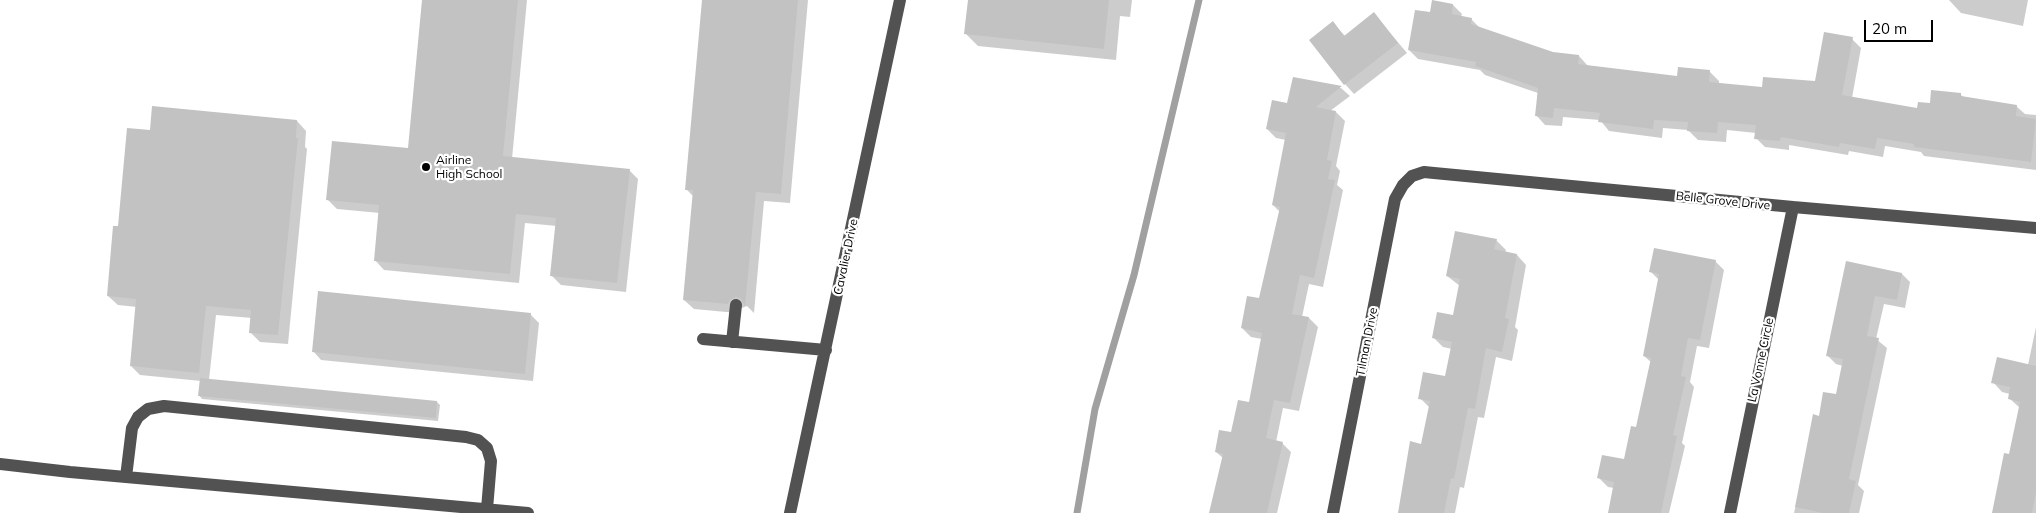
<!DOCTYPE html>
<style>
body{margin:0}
#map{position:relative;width:2036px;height:513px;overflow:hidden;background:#fff;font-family:Mulish,sans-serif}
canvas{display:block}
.scale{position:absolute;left:1864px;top:20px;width:69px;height:22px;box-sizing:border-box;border:2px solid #000;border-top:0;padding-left:6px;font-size:15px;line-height:18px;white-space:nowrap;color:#000;-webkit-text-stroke:4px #fff;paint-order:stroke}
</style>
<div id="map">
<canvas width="2036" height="513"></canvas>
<div class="scale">20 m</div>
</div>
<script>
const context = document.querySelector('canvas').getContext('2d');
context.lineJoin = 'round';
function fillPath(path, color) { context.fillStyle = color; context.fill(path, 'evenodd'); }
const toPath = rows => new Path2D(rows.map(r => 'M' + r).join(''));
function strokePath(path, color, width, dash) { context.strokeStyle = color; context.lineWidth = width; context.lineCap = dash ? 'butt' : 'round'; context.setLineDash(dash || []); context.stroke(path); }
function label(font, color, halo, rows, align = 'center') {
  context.font = font + ' Mulish,sans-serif'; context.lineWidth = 4.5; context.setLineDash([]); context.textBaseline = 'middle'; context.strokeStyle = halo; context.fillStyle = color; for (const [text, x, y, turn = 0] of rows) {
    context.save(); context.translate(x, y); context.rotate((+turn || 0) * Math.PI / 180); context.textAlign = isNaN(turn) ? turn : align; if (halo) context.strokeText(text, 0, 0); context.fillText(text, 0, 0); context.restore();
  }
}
const shadow = toPath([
 [424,0,527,0,512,159,629,170,638,179,626,292,561,285,552,276,557,226,525,223,519,283,384,270,375,260,380,213,337,209,328,200,409,150],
 [703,0,808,0,790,203,764,201,754,313,747,306,739,309,737,313,694,309,684,300,694,197,686,189],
 [969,0,1132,0,1130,17,1120,16,1116,60,978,46,966,34],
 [1949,0,2028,0,2023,26,1961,13],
 [1453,5,1462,14,1461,17,1471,19,1480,28,1553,53,1579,56,1588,66,1678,77,1710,72,1719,81,1719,84,1763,89,1816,83,1852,39,1861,48,1852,98,1919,109,1960,94,1964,98,2016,106,2025,114,2036,115,2036,170,1924,156,1921,152,1885,146,1883,157,1849,151,1848,155,1789,145,1789,150,1765,147,1756,138,1756,133,1727,130,1726,142,1698,140,1688,130,1663,128,1662,138,1609,131,1600,120,1563,117,1562,126,1545,125,1536,115,1538,93,1485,75,1480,70,1418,59,1409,50,1431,13],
 [1374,14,1407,53,1354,94,1345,84,1333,23,1345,36],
 [1293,78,1341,88,1350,96,1330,111,1336,112,1345,121,1336,166,1340,171,1337,185,1343,190,1323,287,1309,284,1302,317,1309,318,1318,327,1299,411,1283,408,1276,442,1282,443,1291,452,1277,513,1211,513,1223,458,1216,452,1232,434,1250,403,1262,339,1251,337,1242,328,1260,300,1280,212,1273,205,1286,140,1276,138,1267,129,1288,104],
 [297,121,306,131,305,147,307,149,288,344,260,342,250,332,252,318,216,315,209,380,437,402,440,405,438,421,202,399,199,395,201,381,140,375,131,366,137,307,118,305,108,296,119,228,151,132],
 [1496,240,1506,250,1505,253,1517,255,1526,265,1515,327,1518,330,1512,361,1496,357,1484,418,1478,417,1464,488,1460,487,1455,513,1399,513,1411,443,1422,445,1430,408,1420,398,1446,378,1452,349,1443,347,1433,337,1454,317,1460,286,1447,276],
 [1715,261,1724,270,1709,348,1697,346,1690,382,1694,387,1682,443,1685,446,1669,513,1609,513,1614,488,1608,487,1599,478,1625,461,1637,429,1652,363,1644,356,1659,280,1651,272],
 [1847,263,1902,274,1910,282,1905,308,1884,304,1876,339,1887,348,1858,485,1864,491,1859,513,1794,513,1809,447,1820,417,1837,396,1843,366,1836,364,1827,355],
 [530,314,539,323,533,381,321,360,313,351],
 [2036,327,2036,513,1993,513,2010,456,2020,408,2009,398,2010,394,2002,392,1993,382,2028,365]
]);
const stream = toPath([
 [1077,513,1095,409,1134,275,1199,0]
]);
const building = toPath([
 [422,0,518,0,503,156,630,169,617,283,550,276,556,218,516,214,510,274,374,261,379,205,326,200,332,141,408,148],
 [702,0,798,0,781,194,756,192,745,306,741,299,736,297,730,300,728,304,683,300,693,190,685,190],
 [968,0,1109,0,1104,49,964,34],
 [1432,0,1453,4,1452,14,1472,18,1471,24,1553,52,1579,55,1578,64,1677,76,1678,67,1710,70,1709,82,1762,87,1763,77,1815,81,1824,32,1853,37,1842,95,1917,108,1918,102,1930,103,1931,90,1961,93,1961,96,2017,105,2016,116,2036,119,2031,162,1914,147,1914,144,1877,138,1875,149,1840,143,1839,147,1781,137,1780,141,1754,139,1756,125,1718,122,1717,133,1687,131,1688,122,1654,120,1653,129,1598,122,1600,113,1554,108,1553,118,1535,116,1538,88,1475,66,1476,62,1408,50,1415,10,1430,12],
 [1374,12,1398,43,1344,85,1309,40,1333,21,1344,36],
 [1293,77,1342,86,1316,107,1336,111,1327,160,1332,161,1328,179,1335,180,1314,278,1300,275,1292,314,1309,317,1290,403,1274,400,1266,438,1283,442,1267,513,1209,513,1223,454,1215,452,1219,430,1231,432,1238,400,1249,402,1262,333,1241,328,1247,296,1259,298,1280,207,1272,205,1286,133,1266,129,1272,100,1287,103],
 [152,106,297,120,296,138,298,138,278,335,249,333,251,310,206,306,199,373,130,366,136,299,107,296,113,226,118,226,127,128,150,130],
 [1455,231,1497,239,1494,249,1517,254,1505,318,1509,319,1502,352,1486,348,1475,409,1468,408,1454,479,1451,478,1444,513,1398,513,1410,441,1421,444,1430,401,1418,399,1423,372,1445,376,1452,342,1432,338,1437,312,1453,315,1460,279,1446,276],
 [1654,248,1716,260,1700,340,1688,338,1681,376,1686,377,1673,435,1677,436,1661,513,1608,513,1614,482,1597,478,1602,455,1624,459,1631,426,1636,427,1651,358,1643,356,1659,274,1649,272],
 [1846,261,1902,273,1897,300,1875,296,1867,336,1879,338,1849,479,1856,481,1849,513,1823,513,1795,507,1813,414,1819,416,1823,392,1836,394,1843,359,1826,356],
 [318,291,531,313,525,374,312,352],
 [1997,357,2036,366,2036,492,2032,513,1992,513,2004,453,2009,454,2020,402,2008,399,2010,387,1991,383],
 [200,378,437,401,436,418,198,396]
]);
const minor = toPath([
 [703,339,826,350],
 [732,342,736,305],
 [0,464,70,472,528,513],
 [126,477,132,428,138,417,148,409,164,406,466,437,478,440,487,448,491,461,487,509],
 [790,513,900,0],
 [1333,513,1395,199,1403,185,1412,176,1424,172,1434,173,1793,207,2036,228],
 [1730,513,1793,207]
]);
const markers = [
 [426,167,5,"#000"]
];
const poiNames = [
 ["Airline",436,160],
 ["High School",436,174]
];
const streetNames = [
 ["Belle Grove Drive",1723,201,6],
 ["Cavalier Drive",846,257,-78],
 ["Tilman Drive",1367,342,-79],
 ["La Vonne Circle",1761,360,-78]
];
fillPath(shadow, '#0003');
strokePath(stream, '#a0a0a0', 7);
fillPath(building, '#c2c2c2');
strokePath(minor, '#525252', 12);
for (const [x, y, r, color] of markers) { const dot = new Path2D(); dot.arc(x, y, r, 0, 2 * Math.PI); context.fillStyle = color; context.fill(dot); strokePath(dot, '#fff', 2); }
label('12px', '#000', '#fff', poiNames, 'left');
label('12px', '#000', '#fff', streetNames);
</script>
